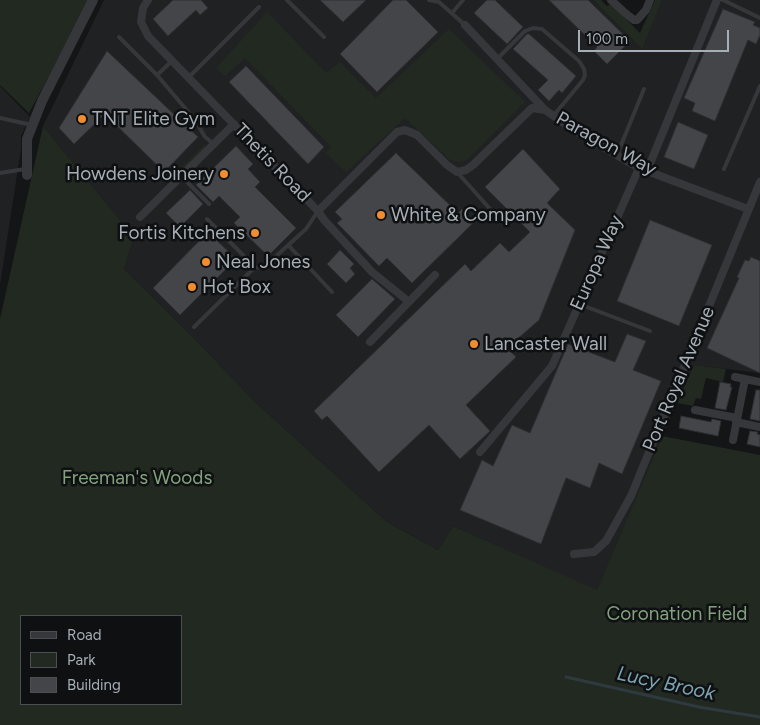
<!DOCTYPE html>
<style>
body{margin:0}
#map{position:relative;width:760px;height:725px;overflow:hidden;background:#141516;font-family:Figtree,sans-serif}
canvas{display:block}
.legend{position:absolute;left:20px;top:615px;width:162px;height:90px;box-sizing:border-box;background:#0f1011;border:1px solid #4b4f53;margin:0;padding:6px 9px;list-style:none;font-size:15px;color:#a6aeb6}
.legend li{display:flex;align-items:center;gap:10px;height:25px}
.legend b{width:25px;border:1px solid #4b4f53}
.scale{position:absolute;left:578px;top:30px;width:151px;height:22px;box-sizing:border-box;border:2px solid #a6aeb6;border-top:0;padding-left:6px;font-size:15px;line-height:18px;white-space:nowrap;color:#a6aeb6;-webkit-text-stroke:4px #0f1011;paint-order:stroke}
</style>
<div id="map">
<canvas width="760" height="725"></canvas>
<ul class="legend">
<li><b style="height:6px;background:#35373b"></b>Road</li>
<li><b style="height:14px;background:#212921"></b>Park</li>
<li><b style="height:14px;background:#434549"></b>Building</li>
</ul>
<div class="scale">100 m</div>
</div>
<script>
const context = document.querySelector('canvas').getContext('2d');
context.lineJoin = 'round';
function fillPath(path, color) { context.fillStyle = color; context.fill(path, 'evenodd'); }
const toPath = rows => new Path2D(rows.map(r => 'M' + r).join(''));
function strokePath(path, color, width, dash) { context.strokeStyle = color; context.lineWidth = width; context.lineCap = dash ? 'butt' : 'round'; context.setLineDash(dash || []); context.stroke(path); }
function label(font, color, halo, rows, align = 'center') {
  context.font = font + ' Figtree,sans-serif'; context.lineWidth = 5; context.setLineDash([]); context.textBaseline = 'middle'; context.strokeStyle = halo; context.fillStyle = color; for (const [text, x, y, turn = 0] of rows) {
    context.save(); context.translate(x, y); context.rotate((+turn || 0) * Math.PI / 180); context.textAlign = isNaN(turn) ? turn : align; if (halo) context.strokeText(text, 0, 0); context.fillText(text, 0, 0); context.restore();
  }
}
const built = toPath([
 [104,0,593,0,641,48,662,0,760,0,760,373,694,365,662,436,597,591,453,526,438,550,387,522,253,400,197,341,124,269,134,237,43,126],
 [0,86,30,117,21,136,21,149,0,285]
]);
const green = toPath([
 [0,0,90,0,29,113,0,85],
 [593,0,601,0,607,6,611,4,640,33,655,0,662,0,642,49],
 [267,12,326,73,340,62,376,98,449,29,525,102,467,160,458,162,450,160,405,118,346,172,326,153,331,147,245,58,225,76,216,68],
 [43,126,134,237,124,269,197,341,253,400,387,522,438,550,453,526,597,590,662,436,760,455,760,725,0,725,0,319],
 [21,616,181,616,181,704,21,704],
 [205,144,205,148,172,180,168,181],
 [694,365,726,369,723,382,706,378,701,399,696,398,693,406,677,403]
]);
const stream = toPath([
 [566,677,699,707,760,717]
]);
const building = toPath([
 [173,0,201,0,208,8,200,15,196,10,168,36,153,19,173,0],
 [320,0,366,0,343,22,320,0],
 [393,0,406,0,438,32,377,92,340,54,393,0],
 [487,0,495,0,523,27,507,44,474,13,487,0],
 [549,0,588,0,630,41,607,64,594,51,597,47,549,0],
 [723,9,755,22,753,25,760,28,760,35,756,44,748,40,715,121,692,111,695,103,684,98,723,9],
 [527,34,529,34,576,76,562,93,559,90,549,101,538,90,548,80,513,49,527,34],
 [107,51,198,137,164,172,105,114,74,144,59,128,107,51],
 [246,66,324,147,308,164,229,82,246,66],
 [678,122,708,135,694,169,664,157,678,122],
 [236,146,253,164,248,169,260,182,255,187,296,228,268,256,234,223,240,217,219,196,213,202,196,185,236,146],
 [523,149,560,189,547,203,575,230,539,320,507,348,516,357,466,405,490,431,460,459,429,425,379,472,327,416,322,420,314,411,465,264,471,271,500,243,509,252,530,232,485,187,523,149],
 [396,153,458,213,462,209,474,222,412,283,387,258,379,266,337,223,342,219,335,212,396,153],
 [190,190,203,204,180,227,166,213,190,190],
 [650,220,712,245,679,326,617,301,650,220],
 [208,232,236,259,180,315,153,288,208,232],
 [340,250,354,264,350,268,355,274,346,283,327,264,340,250],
 [751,257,760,261,760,373,707,348,739,278,737,277,745,260,749,261,751,257],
 [372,279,395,299,358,337,336,315,372,279],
 [627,334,646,341,633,370,661,381,622,474,599,463,590,488,566,478,541,544,460,510,482,460,493,466,512,425,530,433,568,344,615,362,627,334],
 [720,382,731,384,730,387,732,387,726,410,715,408,720,382],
 [756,390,760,390,760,421,750,419,756,390],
 [681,416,711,422,712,419,721,421,718,436,679,428,681,416],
 [750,431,758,432,757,434,760,435,760,447,747,444,750,431]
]);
const service = toPath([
 [287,0,324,37],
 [429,0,439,2,465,25],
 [723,0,760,18],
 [452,13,463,0],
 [119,37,157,75,172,61],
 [497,59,525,31,533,28,542,29,579,61,584,69,585,75,583,80,554,115],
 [157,75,195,120,205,137,214,144],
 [189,77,259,7],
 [0,118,32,125],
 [617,155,644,89],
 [724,169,760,86],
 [457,172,499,219],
 [0,173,25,169],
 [181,176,209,204],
 [207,219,255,267,263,268,306,229,318,211],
 [289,246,332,292],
 [579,304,650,331],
 [194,327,255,267]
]);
const minor = toPath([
 [148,0,143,8,141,22,148,36,318,211,324,220,372,272,408,301],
 [611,0,625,13,634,20,637,20,646,10,650,0],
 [465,25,545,110,577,132,639,168,748,209],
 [647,171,717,0],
 [318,211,397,132,405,130,417,135,447,165,457,172,466,170,473,165,532,108,545,110],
 [140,217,234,124],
 [370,342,435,275],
 [735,377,760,382],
 [695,410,737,418],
 [736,422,760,427],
 [733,440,745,379],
 [480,452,552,366,639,168],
 [574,554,594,552,606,541,631,496,760,182]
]);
const tertiary = toPath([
 [27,175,27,139,42,101,93,0]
]);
const markers = [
 [82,119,5,"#f18d31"],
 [224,174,5,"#f18d31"],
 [381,215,5,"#f18d31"],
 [255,233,5,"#f18d31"],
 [206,262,5,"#f18d31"],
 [192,287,5,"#f18d31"],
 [474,344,5,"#f18d31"]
];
const poiNames = [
 ["TNT Elite Gym",92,119],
 ["Howdens Joinery",214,174,"right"],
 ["White & Company",391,215],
 ["Fortis Kitchens",245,233,"right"],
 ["Neal Jones",216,262],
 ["Hot Box",202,287],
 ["Lancaster Wall",484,344]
];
const streetNames = [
 ["Paragon Way",606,144,29],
 ["Thetis Road",272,163,46],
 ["Europa Way",597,263,-66],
 ["Port Royal Avenue",679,379,-67]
];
const parkNames = [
 ["Freeman's Woods",137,478],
 ["Coronation Field",677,614]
];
const waterNames = [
 ["Lucy Brook",666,684,12]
];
fillPath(built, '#202123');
fillPath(green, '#212921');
strokePath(stream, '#2e3a3f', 3);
fillPath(building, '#434549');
strokePath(building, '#2e2f32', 1);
strokePath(service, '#35373b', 4);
strokePath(minor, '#35373b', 8);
strokePath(tertiary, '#35373b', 10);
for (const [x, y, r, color] of markers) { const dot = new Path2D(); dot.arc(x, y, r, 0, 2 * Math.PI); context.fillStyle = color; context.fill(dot); strokePath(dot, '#0f1011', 2); }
label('19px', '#a6aeb6', '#0f1011', poiNames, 'left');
label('19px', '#a6aeb6', '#0f1011', streetNames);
label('19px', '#82a27d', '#0f1011', parkNames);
label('italic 20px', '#7da3b2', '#0f1011', waterNames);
</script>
